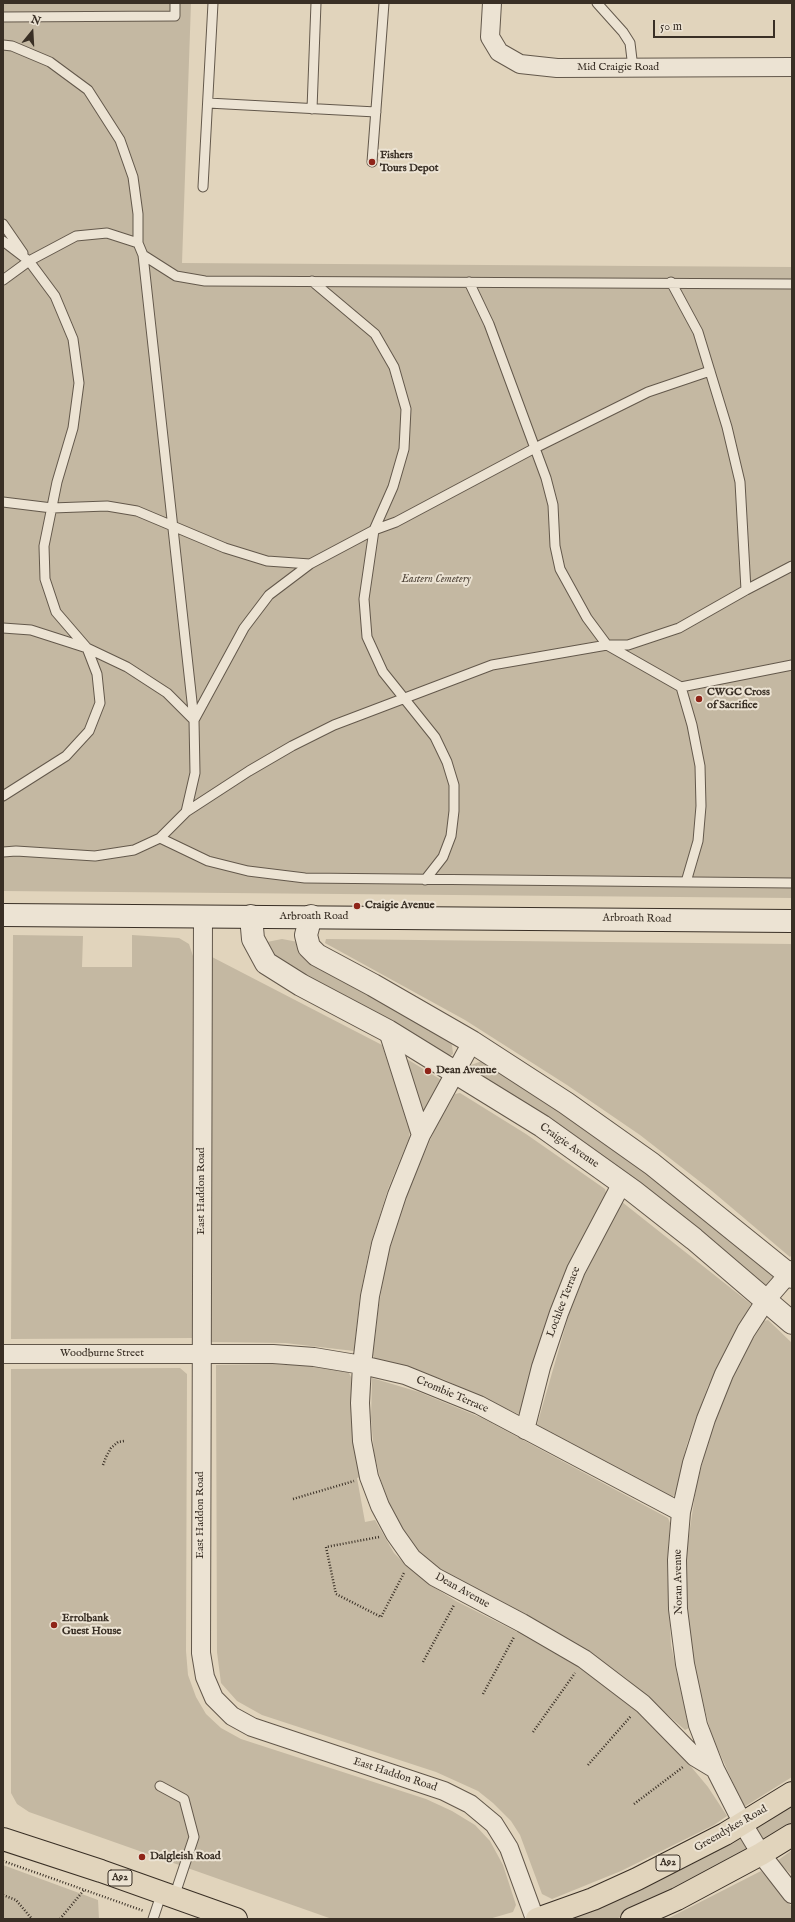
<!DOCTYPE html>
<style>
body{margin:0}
#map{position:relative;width:795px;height:1922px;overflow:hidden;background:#e1d4bc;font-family:"IM FELL English",serif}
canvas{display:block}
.frame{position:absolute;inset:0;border:4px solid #392f25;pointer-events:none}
.north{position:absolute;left:12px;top:12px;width:40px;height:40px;-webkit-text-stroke:3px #ece3d3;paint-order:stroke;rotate:18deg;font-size:11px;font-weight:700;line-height:16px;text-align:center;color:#392f25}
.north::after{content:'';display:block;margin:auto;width:14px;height:18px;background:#392f25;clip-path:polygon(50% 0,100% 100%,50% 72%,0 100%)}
.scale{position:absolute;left:653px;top:20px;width:122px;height:18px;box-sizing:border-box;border:2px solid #392f25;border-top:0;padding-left:5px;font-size:12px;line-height:14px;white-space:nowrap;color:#392f25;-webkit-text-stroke:3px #ece3d3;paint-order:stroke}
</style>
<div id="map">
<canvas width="795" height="1922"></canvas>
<div class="frame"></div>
<div class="north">N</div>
<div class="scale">50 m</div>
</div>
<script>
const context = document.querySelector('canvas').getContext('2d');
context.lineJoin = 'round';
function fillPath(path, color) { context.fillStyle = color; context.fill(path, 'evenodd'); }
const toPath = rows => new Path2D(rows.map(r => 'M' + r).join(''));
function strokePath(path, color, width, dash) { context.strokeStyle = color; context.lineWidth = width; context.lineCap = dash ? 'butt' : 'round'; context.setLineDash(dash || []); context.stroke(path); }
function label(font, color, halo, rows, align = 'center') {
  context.font = font + ' "IM FELL English",serif'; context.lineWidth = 4; context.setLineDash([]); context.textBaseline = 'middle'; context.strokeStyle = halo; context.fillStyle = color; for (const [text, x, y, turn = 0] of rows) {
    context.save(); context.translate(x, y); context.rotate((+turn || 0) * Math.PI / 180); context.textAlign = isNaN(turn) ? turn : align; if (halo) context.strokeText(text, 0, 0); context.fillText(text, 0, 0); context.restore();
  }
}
const green = toPath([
 [3,3,191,3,182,263,792,267,792,898,3,891],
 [13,935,83,936,82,967,132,967,132,935,179,938,189,944,193,956,192,1338,11,1339],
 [282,939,298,942,449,1038,452,1045,453,1054,447,1058,273,957,267,942],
 [326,939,792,944,792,1255,790,1257,712,1191,640,1135,567,1085,465,1020,325,943],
 [212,957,382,1045,410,1130,409,1138,388,1189,370,1247,360,1296,354,1351,285,1343,211,1342],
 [402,1056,443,1081,423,1120],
 [482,1061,648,1169,778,1278,765,1288,470,1071,471,1065],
 [460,1093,526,1134,605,1189,606,1193,567,1269,521,1412,518,1414,445,1380,374,1358,373,1355,378,1311,386,1262,398,1219,414,1177,435,1129,455,1094],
 [622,1202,751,1304,708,1386,687,1444,675,1495,671,1497,537,1425,569,1314,585,1274],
 [768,1320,792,1343,792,1777,744,1807,712,1736,696,1678,688,1623,686,1555,696,1488,708,1441,726,1393,743,1356,764,1321],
 [272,1364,313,1366,345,1371,349,1373,351,1377,352,1427,360,1477,357,1478,365,1522,375,1520,394,1553,410,1569,430,1585,456,1601,517,1632,579,1667,636,1711,688,1763,708,1787,727,1816,714,1825,621,1871,552,1899,542,1894,520,1835,511,1821,493,1803,478,1791,436,1772,262,1715,237,1701,221,1683,217,1652,216,1365],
 [180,1368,187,1374,186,1651,188,1675,196,1697,206,1714,221,1728,241,1739,426,1799,452,1811,475,1825,490,1841,503,1865,516,1905,513,1912,489,1919,332,1919,29,1812,17,1804,11,1793,11,1369],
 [372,1378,419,1392,482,1418,668,1518,670,1523,667,1566,671,1645,689,1728,685,1730,627,1679,587,1649,533,1618,457,1580,435,1565,417,1549,401,1526,389,1503,381,1481,374,1453,371,1418],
 [792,1801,792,1826,762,1845,751,1827],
 [742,1832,753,1850,650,1904,616,1919,558,1919],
 [792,1850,792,1875,777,1861],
 [3,1865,98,1900,99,1919,3,1919],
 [761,1871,792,1907,792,1919,667,1919]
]);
const path = toPath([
 [103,1465,106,1457,111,1448,118,1442,124,1441],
 [293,1499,354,1481],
 [379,1537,326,1547,336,1594,381,1617,404,1573],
 [423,1662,454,1605],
 [483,1694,514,1637],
 [533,1732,575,1673],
 [588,1765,631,1716],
 [634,1804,683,1767],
 [3,1861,144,1911],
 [3,1895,16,1900,32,1919],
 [60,1919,84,1890]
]);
const service = toPath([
 [597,3,623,32,630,43,633,68],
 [3,17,175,16,175,3],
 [3,45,12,46,50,62,88,90,120,140,133,177,138,214,138,243,143,255,194,720],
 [208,103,376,112],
 [312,109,316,3],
 [372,162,384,3],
 [203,187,213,3],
 [3,224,23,253],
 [3,241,29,261,55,296,73,339,79,383,73,428,57,482,44,546,45,579,56,612,87,648,97,674,100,703,89,731,66,756,3,796],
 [143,255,176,276,205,281,792,284],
 [3,280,29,261,76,236,107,233,138,243],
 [312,281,375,334,394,367,406,409,404,449,393,487,374,530,364,599,367,637,383,672,435,737,447,762,454,785,454,811,451,836,443,857,425,880],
 [469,282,489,324,546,478,553,505,555,546,560,569,587,618,607,645,681,687,692,725,700,766,701,806,698,841,686,882],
 [671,282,698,332,727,427,740,482,746,590],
 [3,502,52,508,107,506,137,511,225,548,267,561,310,564],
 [3,628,31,630,87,648,127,667,167,693,194,720,195,773,186,812,160,838,134,850,95,856,16,851,3,852],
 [681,687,792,665],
 [194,720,244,628,269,595,310,564,374,530,396,522,535,448,648,392,710,371],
 [186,812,249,771,292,746,334,725,492,665,607,645,628,645,679,628,746,590,792,566],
 [160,838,208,861,248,871,305,878,792,883],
 [160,1786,184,1799,194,1837,174,1897],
 [153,1919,162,1892]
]);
const minor = toPath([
 [492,3,490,37,499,52,520,64,557,68,792,67],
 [203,915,201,1653,205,1677,214,1698,232,1716,252,1727,444,1791,470,1804,494,1824,509,1848,535,1919],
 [388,1031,421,1135],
 [472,1042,421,1135,397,1195,381,1244,370,1296,362,1365,360,1403,362,1441,369,1477,380,1506,395,1534,412,1558,435,1577,522,1623,584,1659,643,1704,695,1757,715,1769],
 [792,1270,766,1300,746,1331,724,1374,706,1419,692,1463,681,1512,677,1560,678,1609,685,1664,698,1725,715,1769,743,1824,761,1854,792,1894],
 [3,1354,273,1354,314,1357,362,1365,405,1375,479,1405,681,1512],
 [525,1430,541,1367,559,1313,576,1270,622,1183]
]);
const tertiary = toPath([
 [251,916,253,939,266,963,301,985,388,1031,542,1126,633,1191,694,1239,792,1323],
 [311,916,306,935,309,947,317,955,373,985,472,1042,566,1103,652,1164,792,1277]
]);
const secondary = toPath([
 [3,915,792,921]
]);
const trunk = toPath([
 [3,1839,101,1871,236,1919],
 [537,1919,593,1899,637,1879,725,1834,792,1793],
 [632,1919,677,1899,761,1854,792,1835]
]);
const markers = [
 [372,162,4,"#8f2418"],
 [699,699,4,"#8f2418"],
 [357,906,4,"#8f2418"],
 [428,1071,4,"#8f2418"],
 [54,1625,4,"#8f2418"],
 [142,1857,4,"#8f2418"]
];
const shields = [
 [668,1863,24],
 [120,1878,24]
];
const shieldNames = [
 ["A92",668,1863],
 ["A92",120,1878]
];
const streetNames = [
 ["Mid Craigie Road",618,68],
 ["Arbroath Road",314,917],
 ["Arbroath Road",637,919,1],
 ["Craigie Avenue",569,1146,35],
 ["East Haddon Road",202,1191,-90],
 ["Lochlee Terrace",564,1302,-69],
 ["Woodburne Street",102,1354],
 ["Crombie Terrace",452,1395,23],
 ["East Haddon Road",201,1515,-90],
 ["Noran Avenue",679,1582,-91],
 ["Dean Avenue",462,1591,29],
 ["East Haddon Road",395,1775,18],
 ["Greendykes Road",731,1829,-30]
];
const poiNames = [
 ["Fishers",380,156],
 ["Tours Depot",380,169],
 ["CWGC Cross",707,693],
 ["of Sacrifice",707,706],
 ["Craigie Avenue",365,906],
 ["Dean Avenue",436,1071],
 ["Errolbank",62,1619],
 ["Guest House",62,1632],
 ["Dalgleish Road",150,1857]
];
const parkNames = [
 ["Eastern Cemetery",436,580]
];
fillPath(green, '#c4b8a2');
strokePath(service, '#63584b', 11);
strokePath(minor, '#63584b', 20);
strokePath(tertiary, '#63584b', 24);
strokePath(secondary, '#392f25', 24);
strokePath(trunk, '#392f25', 24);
strokePath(path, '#392f25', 2.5, [1, 2]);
strokePath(service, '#ece3d3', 9);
strokePath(minor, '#ece3d3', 18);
strokePath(tertiary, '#ece3d3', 22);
strokePath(secondary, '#ece3d3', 22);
strokePath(trunk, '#e1d4bc', 22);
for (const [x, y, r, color] of markers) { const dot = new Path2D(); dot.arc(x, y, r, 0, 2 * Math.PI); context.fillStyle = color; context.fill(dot); strokePath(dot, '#ece3d3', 1.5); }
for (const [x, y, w] of shields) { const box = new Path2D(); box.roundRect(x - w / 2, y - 8, w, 16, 3); context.fillStyle = '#ece3d3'; context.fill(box); strokePath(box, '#392f25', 1); }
label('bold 10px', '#392f25', null, shieldNames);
label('11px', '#392f25', '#ece3d3', streetNames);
label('bold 11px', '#392f25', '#ece3d3', poiNames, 'left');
label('italic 11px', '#554a3e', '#ece3d3', parkNames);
</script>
